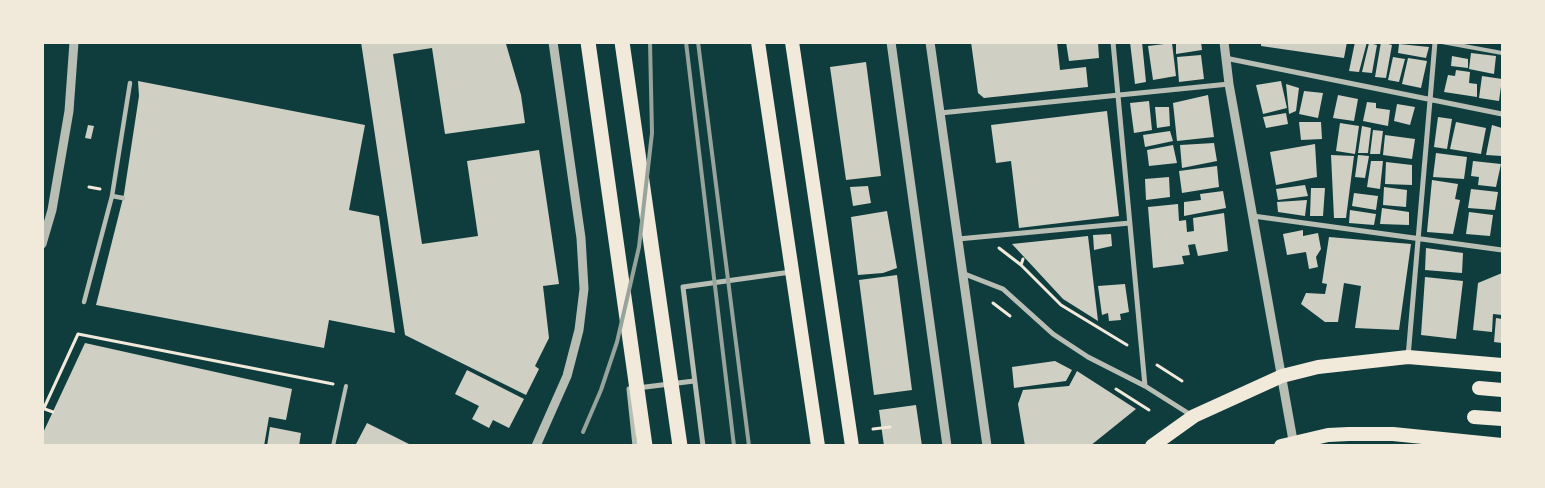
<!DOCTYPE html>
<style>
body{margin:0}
#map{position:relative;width:1545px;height:488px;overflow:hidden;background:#0f3d3e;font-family:Raleway,sans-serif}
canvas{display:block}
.frame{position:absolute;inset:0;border:44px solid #f1e9da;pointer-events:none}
</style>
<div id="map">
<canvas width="1545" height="488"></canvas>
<div class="frame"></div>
</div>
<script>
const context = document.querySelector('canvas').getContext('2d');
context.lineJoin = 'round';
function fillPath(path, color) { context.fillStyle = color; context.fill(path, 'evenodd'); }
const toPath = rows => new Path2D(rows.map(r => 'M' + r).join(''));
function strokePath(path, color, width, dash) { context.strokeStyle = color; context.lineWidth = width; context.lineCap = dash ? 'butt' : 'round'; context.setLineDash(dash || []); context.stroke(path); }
const building = toPath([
 [361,42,506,44,521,95,525,123,445,134,432,48,393,54,422,244,478,236,467,161,539,150,559,284,543,286,549,338,535,366,539,369,526,395,405,335],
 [971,42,1057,42,1060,70,1086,67,1088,87,984,98,978,93],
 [1066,42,1098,42,1099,58,1069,61],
 [1130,42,1142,42,1146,82,1135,84],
 [1176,42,1201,42,1202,50,1176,54],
 [1261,42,1347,42,1344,58,1261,46],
 [1355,42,1367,42,1359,72,1349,71],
 [1381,42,1392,45,1386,78,1375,77],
 [1172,43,1176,76,1153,80,1148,46],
 [1369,43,1377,45,1372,73,1362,72],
 [1399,44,1429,47,1426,58,1398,53],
 [1471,53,1496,56,1494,74,1469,69],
 [1201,55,1204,79,1179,82,1177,57],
 [1452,56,1468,59,1468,68,1451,66],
 [1393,57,1405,59,1399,82,1388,80],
 [1408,58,1427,61,1421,88,1402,84],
 [866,62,881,176,846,180,830,67],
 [1456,70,1470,72,1469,83,1477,84,1477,97,1444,92,1448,75,1455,76],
 [1482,76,1502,79,1499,101,1479,98],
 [138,81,365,125,349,210,379,216,395,333,329,320,324,348,96,305,124,194,139,96],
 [1281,81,1287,108,1263,114,1256,85],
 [1286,84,1299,88,1296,111,1289,114],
 [1304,91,1323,93,1318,118,1299,114],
 [1208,95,1214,137,1177,141,1173,103],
 [1338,95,1358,99,1354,121,1333,118],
 [1149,101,1152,130,1134,133,1130,103],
 [1367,102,1376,103,1376,108,1390,110,1388,126,1363,121],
 [1397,104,1415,107,1410,125,1394,121],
 [1155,107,1169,107,1170,126,1157,128],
 [1107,111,1119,216,1019,228,1011,161,996,163,991,125],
 [1286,113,1288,124,1266,128,1263,117],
 [1438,117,1452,119,1447,149,1434,147],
 [1299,122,1321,122,1322,139,1301,140],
 [1456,122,1486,128,1481,154,1450,149],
 [1340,123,1359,126,1355,154,1336,151],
 [88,125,94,126,91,139,85,138],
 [1492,125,1502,128,1502,156,1486,155],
 [1362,126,1371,128,1368,153,1358,153],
 [1373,130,1383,131,1380,154,1370,154],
 [1170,131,1173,141,1145,147,1143,135],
 [1385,135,1415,139,1412,159,1383,155],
 [1214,143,1217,161,1182,168,1180,145],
 [1315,144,1317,177,1276,185,1270,152],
 [1173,145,1177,163,1149,166,1147,150],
 [1436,153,1467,157,1464,179,1433,177],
 [1331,155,1354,156,1346,218,1334,218],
 [1358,155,1369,156,1365,178,1355,177],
 [1371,161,1383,161,1380,189,1367,187],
 [1473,161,1501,164,1496,187,1478,185,1479,177,1471,176],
 [1386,162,1412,165,1412,185,1385,184],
 [1217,166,1219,187,1182,193,1179,171],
 [1169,177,1170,197,1146,200,1145,179],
 [1432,180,1458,184,1455,199,1460,200,1453,234,1427,232],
 [1305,185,1308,196,1278,200,1276,189],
 [868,186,871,203,853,206,850,187],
 [1384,187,1407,190,1406,207,1383,205],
 [1311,188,1325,188,1323,216,1310,216],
 [1471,189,1498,192,1495,210,1468,208],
 [1223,191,1226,208,1184,216,1184,202,1201,200,1200,194],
 [1354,193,1378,196,1376,210,1352,206],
 [1307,200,1305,216,1278,212,1277,202],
 [1178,204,1179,221,1186,220,1187,232,1194,231,1193,218,1224,213,1228,251,1198,256,1195,244,1188,245,1190,255,1182,256,1184,264,1153,268,1148,207],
 [1382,208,1409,212,1409,225,1380,224],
 [1350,210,1376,214,1374,225,1349,223],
 [887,211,897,268,883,273,858,275,851,217],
 [1469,212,1493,215,1490,236,1466,234],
 [1303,230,1303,236,1318,233,1321,249,1316,257,1318,267,1309,269,1306,252,1287,255,1283,234],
 [1111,234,1112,246,1094,250,1093,235],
 [1088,236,1098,321,1063,299,1012,244],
 [1329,237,1411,244,1399,330,1355,328,1361,286,1344,283,1338,322,1325,322,1301,304,1306,293,1325,294,1327,284,1322,283],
 [1426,248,1463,253,1462,273,1425,270],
 [1502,273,1502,315,1493,314,1492,332,1473,330,1478,283],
 [897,275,912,390,874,395,859,280],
 [1425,277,1463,281,1456,339,1421,335],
 [1125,284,1129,312,1120,314,1121,320,1109,321,1108,313,1102,315,1098,286],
 [1496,318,1502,319,1502,343,1494,342],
 [85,343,292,389,286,420,269,417,264,446,42,446,42,435],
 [1055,361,1072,370,1066,381,1014,388,1012,367],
 [467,370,524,399,509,428,493,420,489,428,472,419,479,406,455,394],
 [1077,371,1136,409,1090,446,1025,446,1018,404,1023,390,1069,386],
 [916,405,922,446,884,446,879,410],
 [367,423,413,446,355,446],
 [270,427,301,433,299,446,267,446]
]);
const path = toPath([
 [89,187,100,189],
 [999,248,1021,265,1061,305,1127,345],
 [1021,265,1023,259],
 [993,303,1010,316],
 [1157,365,1182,381],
 [1116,389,1149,410],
 [42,408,53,412],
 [44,408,78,334,333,384],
 [873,429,890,427]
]);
const service = toPath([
 [1442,42,1502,53],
 [333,446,346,386]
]);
const pedestrian = toPath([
 [112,196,123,198],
 [84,302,112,196,130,83]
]);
const minor = toPath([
 [1113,42,1145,386],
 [1225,58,1502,114],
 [940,113,1229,84],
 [1253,216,1502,250],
 [958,239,1130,223],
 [962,273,1003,289,1053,334,1088,357,1145,386,1191,415],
 [1408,357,1435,42],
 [635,446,629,389,694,381],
 [703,446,683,287,791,272]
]);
const tertiary = toPath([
 [891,42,947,446],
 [930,42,987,446],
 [1224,42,1229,84,1294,446],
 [42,244,52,210,69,111,74,42],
 [536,446,567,376,579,330,584,289,581,238,553,42]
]);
const trunk = toPath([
 [758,42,818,446],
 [792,42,852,446],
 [1479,388,1502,390],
 [1474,417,1502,419],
 [1152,446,1194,416,1282,376,1318,367,1408,357,1502,365],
 [1281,446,1328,435,1349,434,1393,434,1502,445]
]);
const motorway = toPath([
 [588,42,645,446],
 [622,42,680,446]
]);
const rail = toPath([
 [686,42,734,446],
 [698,42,749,446],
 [583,432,601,390,617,342,639,247,652,133,650,42]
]);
fillPath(building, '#cfcfc3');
strokePath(path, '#f1e9da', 3);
strokePath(service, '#b8beb3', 4);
strokePath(pedestrian, '#b8beb3', 4.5);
strokePath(minor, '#b8beb3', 5);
strokePath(tertiary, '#b8beb3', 9);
strokePath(trunk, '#f1e9da', 14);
strokePath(motorway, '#f1e9da', 15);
strokePath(rail, '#97a49c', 4);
</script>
